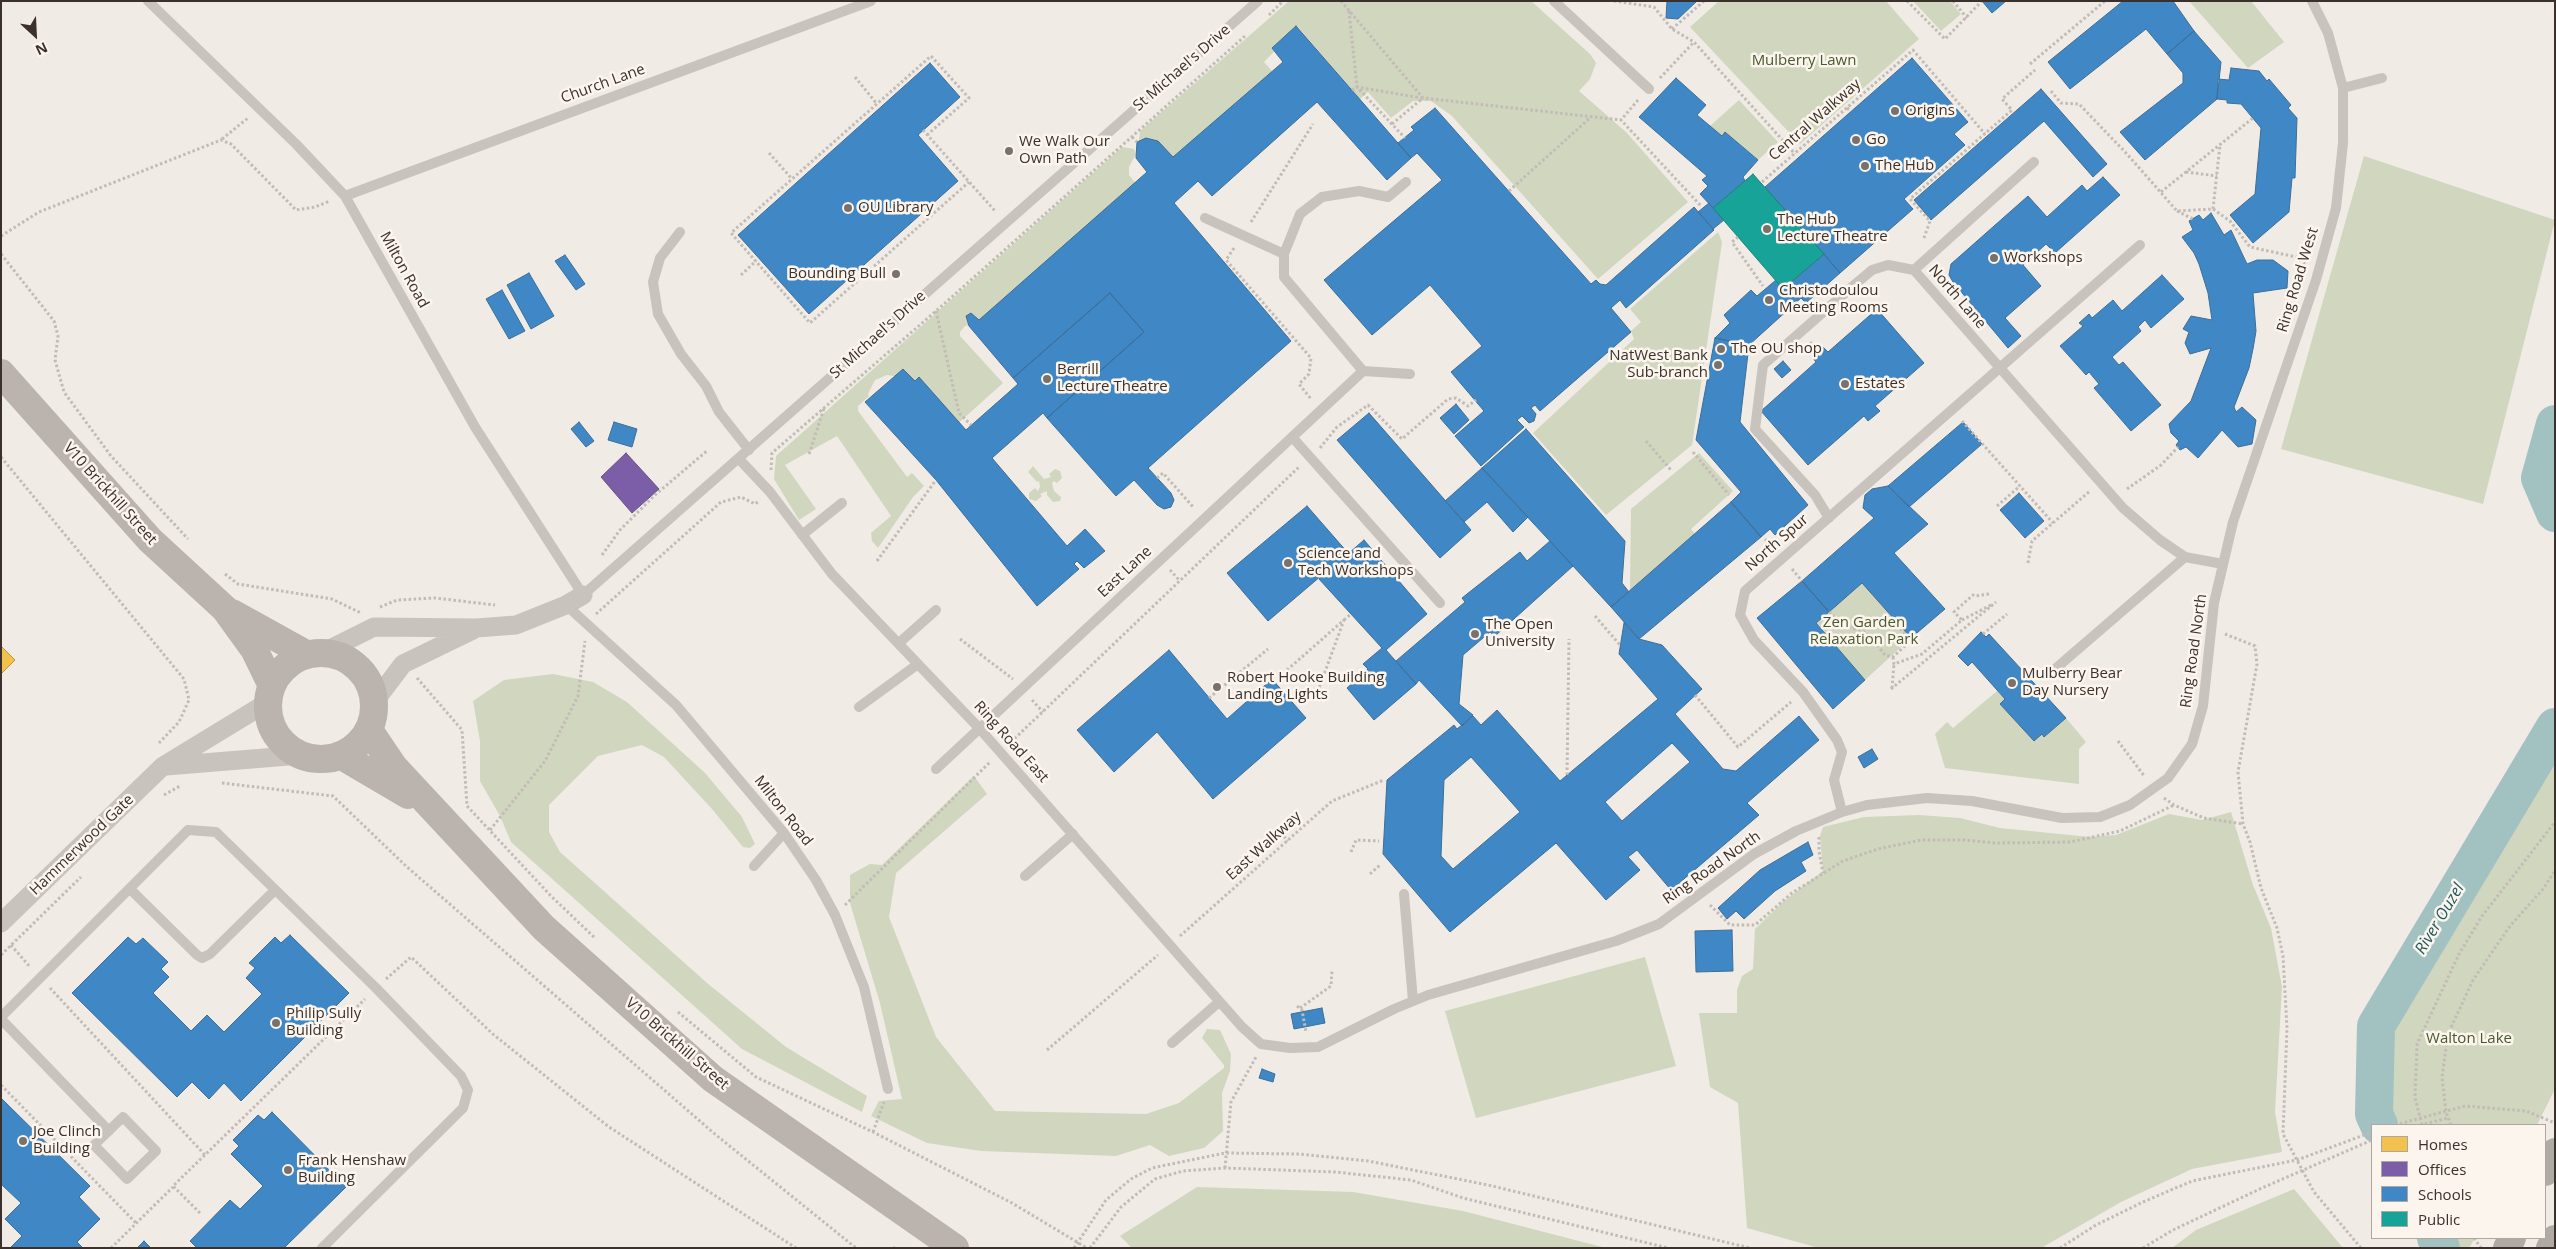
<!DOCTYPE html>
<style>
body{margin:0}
#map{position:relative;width:2556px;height:1249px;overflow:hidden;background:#f0ebe5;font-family:"Open Sans",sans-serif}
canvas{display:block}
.frame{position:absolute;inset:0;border:2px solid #3b302b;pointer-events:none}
.legend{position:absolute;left:2371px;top:1124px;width:175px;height:115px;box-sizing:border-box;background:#fbf5ee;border:1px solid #aea6a0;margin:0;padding:6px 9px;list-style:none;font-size:15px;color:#3b302b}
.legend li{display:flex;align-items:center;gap:10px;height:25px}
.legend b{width:25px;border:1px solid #aea6a0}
.north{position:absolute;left:10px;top:10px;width:50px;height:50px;-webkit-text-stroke:4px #fbf5ee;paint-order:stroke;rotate:155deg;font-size:14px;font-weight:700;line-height:20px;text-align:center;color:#3b302b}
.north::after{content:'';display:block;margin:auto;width:18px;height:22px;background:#3b302b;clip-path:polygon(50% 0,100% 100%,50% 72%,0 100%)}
</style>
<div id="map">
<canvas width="2556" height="1249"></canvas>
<div class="frame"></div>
<ul class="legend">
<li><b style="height:14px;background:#f2c14e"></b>Homes</li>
<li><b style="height:14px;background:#7b5ea7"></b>Offices</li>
<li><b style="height:14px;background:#3f88c5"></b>Schools</li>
<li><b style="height:14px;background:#17a398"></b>Public</li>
</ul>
<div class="north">N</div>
</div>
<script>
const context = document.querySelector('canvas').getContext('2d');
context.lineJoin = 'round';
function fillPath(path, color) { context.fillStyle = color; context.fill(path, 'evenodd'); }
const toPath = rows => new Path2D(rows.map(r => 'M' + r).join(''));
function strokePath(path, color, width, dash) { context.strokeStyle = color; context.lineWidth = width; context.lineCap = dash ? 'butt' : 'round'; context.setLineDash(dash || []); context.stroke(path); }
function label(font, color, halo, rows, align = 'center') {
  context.font = font + ' "Open Sans",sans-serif'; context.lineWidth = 5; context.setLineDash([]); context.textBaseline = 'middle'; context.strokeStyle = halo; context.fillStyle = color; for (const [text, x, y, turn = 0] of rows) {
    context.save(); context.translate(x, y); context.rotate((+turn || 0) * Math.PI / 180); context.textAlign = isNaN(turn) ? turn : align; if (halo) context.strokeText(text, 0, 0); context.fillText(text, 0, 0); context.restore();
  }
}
const green = toPath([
 [1289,1,1531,1,1590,54,1596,63,1590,79,1579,91,1626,132,1688,202,1598,279,1452,116,1431,101,1413,101,1391,118,1368,92,1360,99,1298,27,1264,62,1281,81,1177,172,1141,144,1139,140,1140,131],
 [1719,1,1886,1,1919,39,1800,144,1690,27],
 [1913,1,1950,1,1961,14,1941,31],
 [2189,1,2251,1,2284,42,2248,68],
 [1739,100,1778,142,1758,160,1725,133,1722,136,1710,126],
 [1122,147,1134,149,1136,154,1129,167,1129,175,1139,188,980,328,973,324,965,326,960,332,960,336,1003,383,954,427,903,387,894,376,887,375,875,380,868,394,869,396,858,406,858,411,907,477,912,473,924,486,913,497,878,548,872,541,871,533,891,516,837,436,785,465,816,509,799,520,774,479,776,456],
 [2364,156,2555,220,2483,504,2281,449],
 [1718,232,1722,242,1692,445,1606,515,1533,433,1634,339,1631,331,1641,322,1630,309],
 [2555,424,2555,513,2540,478],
 [1699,453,1733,491,1691,529,1695,534,1630,591,1631,509],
 [1033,466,1044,479,1051,477,1049,474,1055,469,1060,471,1062,478,1057,483,1054,481,1052,483,1054,491,1061,497,1060,501,1053,502,1047,495,1047,491,1040,494,1042,496,1036,501,1029,499,1029,493,1035,488,1038,491,1040,487,1039,481,1037,482,1028,472],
 [1862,583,1911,638,1865,680,1816,623],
 [553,674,593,682,627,702,705,773,742,817,755,844,750,848,743,847,712,809,664,757,642,745,598,756,549,805,549,832,560,852,707,983,786,1047,867,1096,862,1112,742,1049,511,842,500,816,480,781,480,741,473,701,504,680],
 [1997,691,2005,699,2000,704,2034,741,2042,734,2044,737,2066,718,2086,742,2079,749,2079,784,1945,768,1935,734,1947,722,1953,728],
 [2555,727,2555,1089,2537,1125,2379,1125,2374,1114,2376,1026],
 [974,776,987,794,896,873,889,917,936,1037,995,1111,1146,1114,1179,1103,1224,1068,1224,1065,1202,1038,1207,1029,1220,1030,1231,1054,1230,1071,1222,1093,1223,1131,1204,1148,1169,1156,1150,1145,1116,1156,981,1151,927,1143,871,1116,879,1101,902,1099,880,1003,850,903,850,875,870,864,882,865],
 [2231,812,2253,885,2271,928,2282,987,2275,1112,2282,1152,2192,1169,2121,1202,2041,1248,1819,1248,1747,1228,1738,1103,1710,1087,1699,1013,1737,1013,1737,990,1742,976,1753,969,1755,929,1784,901,1823,871,1820,836,1823,827,1864,817,1919,815,1960,818,2000,828,2090,837,2116,835,2169,814,2202,820],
 [1645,957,1676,1066,1476,1118,1445,1011],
 [1197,1187,1353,1192,1463,1211,1606,1248,1132,1248,1120,1236],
 [2294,1189,2343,1248,2172,1248,2196,1230],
 [2444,1238,2475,1238,2469,1248,2451,1248]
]);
const homes = toPath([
 [1,646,15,660,1,674,1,646]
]);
const offices = toPath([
 [626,453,659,489,632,513,601,477,626,453]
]);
const schools = toPath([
 [1667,1,1697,1,1678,19,1666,18,1667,1],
 [1982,1,2006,1,1992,13,1982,1],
 [2123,1,2173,1,2194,31,2167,54,2146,29,2070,89,2048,62,2123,1],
 [1296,26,1411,158,1387,180,1317,102,1212,196,1198,181,1174,203,1291,341,1148,468,1171,493,1174,500,1171,507,1164,509,1157,505,1134,480,1116,496,1047,418,1144,332,1110,293,1013,378,969,326,966,316,971,313,979,320,1147,172,1136,158,1137,142,1146,138,1158,141,1173,157,1283,62,1272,48,1296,26],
 [2194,31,2221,62,2217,99,2145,160,2120,132,2183,83,2183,73,2167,54,2194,31],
 [1912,58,1968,122,1954,134,1965,145,1904,199,1913,209,1840,273,1765,187,1912,58],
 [930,63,960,97,918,135,958,181,809,314,738,235,930,63],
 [2231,68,2259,71,2267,81,2269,79,2291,105,2288,108,2297,118,2295,178,2292,178,2289,212,2253,243,2230,215,2255,194,2261,128,2241,104,2227,103,2227,100,2217,99,2218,79,2229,80,2231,68],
 [1676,78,1706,105,1697,115,1722,136,1725,132,1758,160,1743,177,1745,181,1713,208,1700,194,1708,186,1702,180,1707,176,1639,117,1676,78],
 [2041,89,2107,164,2093,177,2044,121,1931,220,1914,200,2041,89],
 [1435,108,1591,284,1596,280,1600,284,1606,285,1694,207,1714,230,1626,308,1620,300,1611,308,1631,332,1540,411,1535,405,1531,408,1536,414,1534,421,1529,423,1522,416,1517,420,1524,427,1481,466,1455,436,1484,411,1451,372,1482,346,1430,285,1372,335,1324,280,1442,180,1417,153,1411,158,1398,143,1414,130,1411,127,1435,108],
 [2103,177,2120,195,2055,253,2046,244,2023,265,2041,286,2005,318,2021,336,2008,348,1953,282,1949,275,1951,264,2028,196,2047,217,2082,185,2087,191,2103,177],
 [1709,203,1724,220,1713,229,1698,212,1709,203],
 [2211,213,2224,235,2231,230,2247,264,2257,260,2273,260,2288,271,2287,288,2253,293,2256,331,2253,349,2249,368,2234,407,2236,412,2242,407,2256,420,2252,444,2238,447,2222,430,2198,458,2186,447,2180,450,2176,445,2179,441,2171,433,2169,424,2191,401,2211,348,2190,354,2185,343,2189,332,2183,329,2191,316,2212,320,2208,293,2199,264,2194,253,2182,237,2193,230,2189,221,2199,215,2203,220,2211,213],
 [1824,254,1840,273,1806,303,1801,298,1749,345,1715,338,1730,323,1724,315,1751,290,1757,296,1776,280,1783,289,1824,254],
 [565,255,585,284,576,290,555,261,565,255],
 [529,273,554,316,531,329,507,285,529,273],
 [2162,275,2184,299,2151,328,2145,320,2138,327,2141,331,2112,357,2119,365,2123,362,2161,405,2131,431,2094,388,2099,384,2089,372,2086,375,2060,346,2083,326,2079,323,2089,314,2092,318,2113,300,2122,311,2162,275],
 [502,290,525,331,509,339,486,299,502,290],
 [1110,293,1144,332,1047,418,1043,413,992,458,1067,546,1085,529,1105,551,1084,568,1077,561,1074,564,1079,569,1037,606,936,480,865,402,903,369,915,381,919,377,966,430,1018,384,1013,378,1110,293],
 [1877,309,1924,363,1875,406,1880,411,1868,421,1864,416,1808,465,1761,411,1816,362,1812,357,1823,347,1828,352,1877,309],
 [1715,338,1749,345,1740,422,1808,505,1775,535,1770,529,1761,537,1731,502,1741,492,1696,440,1715,338],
 [1783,361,1791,370,1782,378,1774,369,1783,361],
 [1456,404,1469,420,1454,434,1440,418,1456,404],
 [1369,413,1471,530,1440,558,1337,440,1369,413],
 [579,422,594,441,586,447,571,429,579,422],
 [614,422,637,429,632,447,608,440,614,422],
 [1963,422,1982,444,1909,507,1888,486,1963,422],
 [1526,429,1625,541,1622,583,1629,592,1611,607,1482,468,1526,429],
 [1482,468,1528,517,1513,532,1487,502,1464,522,1445,501,1482,468],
 [1888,486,1928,524,1894,553,1945,609,1911,638,1862,583,1829,612,1802,581,1874,518,1863,508,1865,495,1872,489,1888,486],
 [2019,493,2044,521,2025,538,2000,510,2019,493],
 [1731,502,1761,537,1639,639,1611,607,1731,502],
 [1307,506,1348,553,1268,621,1227,573,1307,506],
 [1364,540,1427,614,1386,650,1416,684,1374,720,1347,688,1368,669,1363,664,1382,648,1319,579,1364,540],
 [1550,541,1573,566,1495,636,1490,632,1463,655,1459,704,1473,715,1462,726,1419,680,1416,684,1396,661,1465,602,1462,598,1520,552,1527,561,1550,541],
 [1802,581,1829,612,1816,623,1865,680,1833,709,1757,618,1802,581],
 [1624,623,1639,639,1662,645,1702,689,1675,714,1723,769,1736,771,1799,716,1819,740,1747,803,1759,815,1671,890,1637,850,1628,857,1640,870,1606,900,1556,843,1450,932,1383,854,1387,780,1454,725,1457,729,1473,716,1481,725,1497,710,1560,781,1658,699,1619,654,1624,623],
 [1672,743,1690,762,1622,821,1605,802,1672,743],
 [1471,757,1520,812,1453,869,1441,856,1444,780,1471,757],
 [1981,632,1986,637,1989,634,2066,718,2044,737,2042,734,2034,741,2000,704,2005,699,1972,662,1968,666,1958,656,1981,632],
 [1169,650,1227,719,1272,679,1306,718,1213,799,1157,732,1114,772,1077,730,1169,650],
 [1872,749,1878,759,1864,768,1858,757,1872,749],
 [1808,842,1813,855,1801,862,1806,871,1775,891,1744,919,1736,911,1727,919,1718,908,1760,870,1808,842],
 [1732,930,1733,971,1696,972,1695,931,1732,930],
 [290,935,349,993,241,1101,224,1083,209,1099,192,1082,177,1097,72,993,128,937,136,944,143,938,168,962,161,969,169,977,153,993,191,1031,207,1015,224,1032,262,994,246,978,255,968,249,963,275,937,281,943,290,935],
 [1322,1008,1325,1023,1294,1029,1291,1014,1322,1008],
 [1262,1069,1275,1074,1273,1082,1259,1078,1262,1069],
 [1,1098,90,1186,79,1197,100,1219,77,1242,83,1248,10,1248,22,1236,5,1219,21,1203,1,1184,1,1098],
 [272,1112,346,1187,284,1248,197,1248,190,1241,230,1200,240,1209,263,1186,231,1154,239,1146,233,1140,258,1115,264,1120,272,1112],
 [144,1241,151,1248,137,1248,144,1241]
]);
const public = toPath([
 [1753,174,1824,254,1783,289,1713,208,1753,174]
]);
const river = toPath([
 [2555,424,2540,478,2555,513],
 [2379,1125,2374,1114,2376,1026,2555,727],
 [2436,1238,2441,1248]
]);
const path = toPath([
 [1341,1,1423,98,1621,120],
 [1614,1,1654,7,1672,29,1694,42,1795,154],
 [1907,1,1945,39,1982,1],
 [1953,1,1967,18],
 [1349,11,1357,87,1405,138],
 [1269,15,1283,1],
 [1672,29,1704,1],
 [2030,64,2105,1],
 [855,77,877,104],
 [1660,78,1694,42],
 [1352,90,1357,87,1422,98],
 [2051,91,2061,103,2079,104,2127,154,2177,211,2213,209,2230,221,2250,247,2296,257,2305,264],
 [1638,100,1621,120,1701,206],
 [1847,108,1851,111],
 [1392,124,1423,98],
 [923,130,995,211],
 [927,135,969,98,931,56,731,233,810,323,969,182],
 [1132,137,1137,142],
 [222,139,248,118],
 [769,153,792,179],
 [2186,172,2217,176],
 [1762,182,1913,50,1985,134],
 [1509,191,1591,117],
 [2161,192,2253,118],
 [2213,209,2220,145],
 [2177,211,2193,219],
 [1251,222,1313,124],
 [1,236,39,212,221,140,231,144,296,210,315,207,330,201],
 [1738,237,1732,242,1763,286],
 [1924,238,1930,221,1910,199,2012,110,2002,99,2035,70],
 [1234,248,1226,260,1311,358,1309,374,1299,384,1311,399],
 [1,254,54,321,58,336,55,360,64,392,111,456,188,539],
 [741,275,756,261],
 [936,311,959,413,971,425],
 [1810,342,1822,357],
 [1962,421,2053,523],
 [1646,441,1671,470],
 [1320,448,1337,427,1368,405,1402,439,1448,399,1456,398,1468,406,1476,400],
 [1693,452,1729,495],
 [809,454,824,408],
 [1,457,184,679,189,700,179,722,158,744],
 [771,470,772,453,936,311,1245,36],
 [1157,478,1163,473,1194,508],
 [2127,489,2161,465,2178,447],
 [1997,506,2020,486],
 [1765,539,1773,548],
 [602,555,620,530,655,495,708,450],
 [877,561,936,480],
 [2028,563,2032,541,2090,491],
 [1792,569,1802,581],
 [1170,570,1180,581],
 [225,574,238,584,332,599,361,613],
 [380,607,397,600,435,598,495,605],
 [1829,612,1840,623,1849,627,1864,632,1868,634,1885,655,1893,657,1907,644,1905,634,1897,625,1875,623,1849,627],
 [596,614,721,502,741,497,755,504,759,501],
 [1595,616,1620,645],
 [1344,620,1351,614],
 [1962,620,1991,605],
 [1983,634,2007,614],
 [2225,634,2255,646,2257,664,2238,772,2243,824,2250,842,2261,888,2277,928,2283,956,2287,1028,2283,1134,2314,1192,2361,1248],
 [960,639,1013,679],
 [1893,657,1894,664,1922,654,1962,620,1954,612,1973,595,1975,596,1989,594],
 [1287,670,1344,620,1315,699],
 [417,678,462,730,467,806,551,896,595,938],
 [1892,688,1894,664],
 [1891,689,1996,602],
 [1695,695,1738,747,1791,702],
 [1209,698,1268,649],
 [1032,700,1043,712],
 [2118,741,2145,777],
 [1011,742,1299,467],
 [1567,775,1569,639],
 [222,783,333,796,407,867,716,1135,856,1248],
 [164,795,180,786],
 [2164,798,2174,805,2204,818,2243,824],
 [1277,829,1288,841],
 [490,830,545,761,578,696,585,641],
 [1819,837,1819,851,1823,873],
 [1351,852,1356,840,1379,841],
 [1370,874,1380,865],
 [845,905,990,762],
 [1710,905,1730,925,1755,925,1792,893,1843,861,1878,849,1921,840,1964,840,1995,843,2070,842,2120,831,2174,805],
 [1180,936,1332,801,1384,780],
 [11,945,30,967],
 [1,955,81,877],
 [386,979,411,957,494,1035,609,1127,796,1248],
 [50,988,205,1155],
 [1297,1006,1302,1010,1306,1032],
 [1300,1008,1331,986,1332,970],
 [678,1012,756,1077,873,1132,1012,1203,1087,1248],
 [1047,1050,1158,955],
 [1,1085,136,1223],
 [2395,1125,2465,1106,2526,1111,2555,1123],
 [2420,1125,2448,1118],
 [2422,1125,2415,1098,2417,1044,2459,954,2482,916,2555,822],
 [2451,1125,2446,1112,2442,1077,2448,1034,2473,980,2510,926,2543,889,2555,871],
 [873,1132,884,1102],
 [1225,1168,1231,1102,1256,1057],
 [200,1213,173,1186,365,999],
 [2474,1238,2481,1248],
 [111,1248,173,1187],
 [893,1248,897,1248],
 [1074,1248,1106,1200,1131,1179,1152,1168,1225,1153,1299,1154,1368,1161,1488,1185,1750,1248],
 [1090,1248,1121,1207,1155,1179,1183,1171,1225,1168,1335,1172,1411,1180,1463,1198,1668,1248],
 [2060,1248,2096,1225,2143,1202,2192,1181,2297,1160,2372,1132],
 [2143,1248,2173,1230,2262,1188,2372,1140]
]);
const lane = toPath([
 [148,1,296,144,345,196,475,427,583,595,1258,1],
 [1554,1,1649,89],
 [2343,88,2382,78],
 [1406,182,1388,197,1359,191,1322,197,1300,214,1284,254,1284,277,1363,371,1410,374],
 [345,196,871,1],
 [1205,218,1284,254],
 [680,232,660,258,653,282,658,314,681,354,706,386,719,412,749,450],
 [1914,270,2034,162],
 [1293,438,1440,603],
 [739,459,770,492,832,574,979,728,1242,1027,1261,1044,1290,1048,1318,1047,1394,1009,1428,995,1616,941,1659,924,1754,854,1796,831,1842,812,1867,805,1927,798,1972,801,2062,818,2100,817,2130,805,2168,778,2192,744,2203,706,2214,603,2233,522,2316,280,2336,208,2343,143,2343,88,2328,33,2312,1],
 [1829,518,1815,495,1755,429,1763,365,1853,286,1872,270,1888,265,1914,270,2123,508,2160,540,2185,557,2223,564],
 [802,535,842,503],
 [566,605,676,705,784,833,816,880,835,915,864,987,888,1089],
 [899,643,936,610],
 [2055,669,2185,557],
 [859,707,918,664],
 [936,769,1363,371],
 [1842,812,1834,780,1842,752,1837,740,1803,692,1754,640,1740,615,1745,591,2140,245],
 [754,866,784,833],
 [1025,876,1073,834],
 [130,889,197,955,202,958,210,954,275,890],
 [1404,894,1413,1001],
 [1,1017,188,830,216,832,376,988,461,1076,468,1090,463,1108,322,1248],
 [1,1019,109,1131],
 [1172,1043,1219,1002],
 [123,1117,156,1151,127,1179,94,1145,123,1117]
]);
const street = toPath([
 [324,652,374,627,476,628,516,625,566,605,583,595],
 [375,701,403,664,473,630],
 [166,766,301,755],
 [1,923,163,766,268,702]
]);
const secondary = toPath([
 [1,373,150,540,225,609,254,649,272,686],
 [232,613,306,654],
 '268 706a53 53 0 1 1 106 0a53 53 0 1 1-106 0Z',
 [369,730,394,767,544,928,713,1079,955,1248],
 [340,755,408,795]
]);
const highway = toPath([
 [2545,1172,2555,1152],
 [2507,1248,2512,1238],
 [2550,1248,2555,1239]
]);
const markers = [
 [1895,111,5,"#7a716c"],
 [1856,140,5,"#7a716c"],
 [1009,151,5,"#7a716c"],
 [1865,166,5,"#7a716c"],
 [848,208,5,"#7a716c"],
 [1767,229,5,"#7a716c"],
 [1994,258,5,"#7a716c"],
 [896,274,5,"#7a716c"],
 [1769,300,5,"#7a716c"],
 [1721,349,5,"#7a716c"],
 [1718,365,5,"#7a716c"],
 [1047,379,5,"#7a716c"],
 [1845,384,5,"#7a716c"],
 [1288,563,5,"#7a716c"],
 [1475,634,5,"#7a716c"],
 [2012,683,5,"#7a716c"],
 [1217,687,5,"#7a716c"],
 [276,1023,5,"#7a716c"],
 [23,1141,5,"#7a716c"],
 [288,1170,5,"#7a716c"]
];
const parkNames = [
 ["Mulberry Lawn",1804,61],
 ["Zen Garden",1864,623],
 ["Relaxation Park",1864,640],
 ["Walton Lake",2469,1039]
];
const streetNames = [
 ["St Michael's Drive",1182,68,-41],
 ["Church Lane",603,84,-20],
 ["Central Walkway",1815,120,-41],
 ["Milton Road",404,270,61],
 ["Ring Road West",2298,280,-73],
 ["North Lane",1957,297,49],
 ["St Michael's Drive",878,335,-42],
 ["V10 Brickhill Street",110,494,48],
 ["North Spur",1777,543,-41],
 ["East Lane",1125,572,-43],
 ["Ring Road North",2194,651,-82],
 ["Ring Road East",1011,742,48],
 ["Milton Road",783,811,52],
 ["Hammerwood Gate",82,845,-44],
 ["East Walkway",1264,846,-42],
 ["Ring Road North",1712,868,-35],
 ["V10 Brickhill Street",677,1044,41]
];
const poiNames = [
 ["Origins",1905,111],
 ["Go",1866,140],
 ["We Walk Our",1019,142],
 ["Own Path",1019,159],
 ["The Hub",1875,166],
 ["OU Library",858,208],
 ["The Hub",1777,220],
 ["Lecture Theatre",1777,237],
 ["Workshops",2004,258],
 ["Bounding Bull",886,274,"right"],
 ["Christodoulou",1779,291],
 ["Meeting Rooms",1779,308],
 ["The OU shop",1731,349],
 ["NatWest Bank",1708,356,"right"],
 ["Sub-branch",1708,373,"right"],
 ["Berrill",1057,370],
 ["Lecture Theatre",1057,387],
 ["Estates",1855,384],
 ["Science and",1298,554],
 ["Tech Workshops",1298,571],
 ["The Open",1485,625],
 ["University",1485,642],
 ["Mulberry Bear",2022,674],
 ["Day Nursery",2022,691],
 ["Robert Hooke Building",1227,678],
 ["Landing Lights",1227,695],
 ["Philip Sully",286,1014],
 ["Building",286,1031],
 ["Joe Clinch",33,1132],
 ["Building",33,1149],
 ["Frank Henshaw",298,1161],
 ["Building",298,1178]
];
const waterNames = [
 ["River Ouzel",2440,919,-59]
];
fillPath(green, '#d1d6bf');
fillPath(homes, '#f2c14e');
strokePath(homes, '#bb9644', 1);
fillPath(offices, '#7b5ea7');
strokePath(offices, '#685082', 1);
fillPath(schools, '#3f88c5');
strokePath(schools, '#3e6e97', 1);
fillPath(public, '#17a398');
strokePath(public, '#228077', 1);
strokePath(river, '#a1c2c1', 38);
strokePath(path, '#c2bbb6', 3, [2.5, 2.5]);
strokePath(lane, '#c9c3be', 10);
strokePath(street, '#c9c3be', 19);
strokePath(secondary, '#bab3ae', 28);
strokePath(highway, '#afaaa4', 28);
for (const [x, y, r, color] of markers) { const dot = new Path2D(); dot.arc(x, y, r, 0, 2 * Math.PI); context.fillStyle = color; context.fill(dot); strokePath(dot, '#fbf5ee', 2); }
label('15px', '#4a5a2e', '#fbf5ee', parkNames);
label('15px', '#3b302b', '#fbf5ee', streetNames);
label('15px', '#3b302b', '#fbf5ee', poiNames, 'left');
label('italic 16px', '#1f5a5e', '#fbf5ee', waterNames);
</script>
